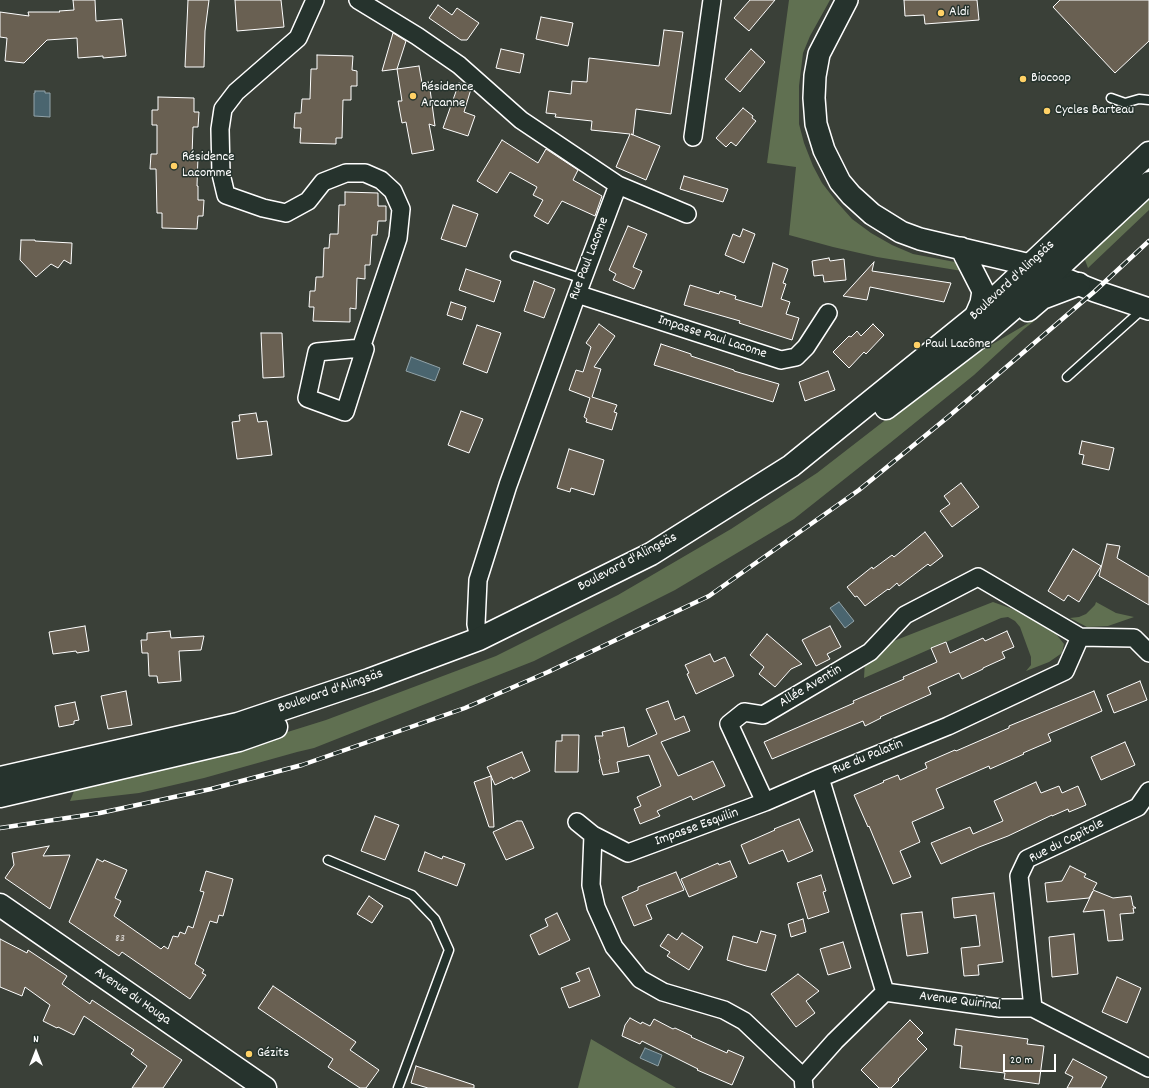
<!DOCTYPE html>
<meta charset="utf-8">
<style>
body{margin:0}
#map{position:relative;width:1149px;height:1088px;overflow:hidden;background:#3a4038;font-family:Dekko,sans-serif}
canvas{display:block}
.north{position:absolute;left:16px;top:1032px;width:40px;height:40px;-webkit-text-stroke:3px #26332d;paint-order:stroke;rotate:0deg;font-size:11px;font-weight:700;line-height:16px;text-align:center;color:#fff}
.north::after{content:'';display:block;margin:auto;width:14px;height:18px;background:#fff;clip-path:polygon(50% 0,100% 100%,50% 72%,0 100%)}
.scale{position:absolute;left:1003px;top:1054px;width:53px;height:18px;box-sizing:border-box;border:2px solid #fff;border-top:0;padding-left:5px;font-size:12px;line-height:14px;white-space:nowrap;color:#fff;-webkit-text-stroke:3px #26332d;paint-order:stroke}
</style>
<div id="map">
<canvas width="1149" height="1088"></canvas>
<div class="north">N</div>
<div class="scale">20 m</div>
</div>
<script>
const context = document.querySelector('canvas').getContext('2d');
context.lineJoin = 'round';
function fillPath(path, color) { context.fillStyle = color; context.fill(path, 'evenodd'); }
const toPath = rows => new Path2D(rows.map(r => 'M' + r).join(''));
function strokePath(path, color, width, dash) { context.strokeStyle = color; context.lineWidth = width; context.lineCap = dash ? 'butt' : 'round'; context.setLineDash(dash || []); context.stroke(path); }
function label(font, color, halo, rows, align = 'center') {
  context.font = font + ' Dekko,sans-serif'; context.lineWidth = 3; context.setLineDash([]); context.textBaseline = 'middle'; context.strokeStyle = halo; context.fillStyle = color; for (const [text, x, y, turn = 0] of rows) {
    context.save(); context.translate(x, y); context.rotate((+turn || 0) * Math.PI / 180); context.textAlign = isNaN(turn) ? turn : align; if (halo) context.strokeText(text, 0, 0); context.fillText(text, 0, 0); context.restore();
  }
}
const green = toPath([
 [789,0,830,0,810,36,803,53,799,86,799,124,804,143,813,166,822,183,836,201,852,219,871,233,892,245,913,254,955,262,962,271,877,257,833,247,789,235,796,167,767,163],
 [1149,186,1149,210,1088,268,1085,260,1085,250],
 [1042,315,1024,329,974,375,890,443,794,519,675,590,534,661,314,748,297,752,204,778,139,793,70,801,75,789,214,755,326,720,496,656,618,595,731,529,817,473,897,411,974,355],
 [993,602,1018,611,1056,634,1064,644,1062,653,1049,662,1026,671,1031,665,1031,657,1020,627,1015,621,1008,617,1001,618,864,678,865,661,886,644],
 [1096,602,1116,613,1134,617,1108,626,1087,627,1070,618,1079,617,1086,614,1095,605],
 [591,1039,630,1062,676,1088,578,1088]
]);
const water = toPath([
 [35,91,45,91,45,93,50,93,50,117,34,116,34,93,35,93,35,91],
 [411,357,440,368,435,381,406,371,411,357],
 [839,602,854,621,845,628,830,608,839,602],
 [645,1048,662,1055,658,1066,640,1058,645,1048]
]);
const building = toPath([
 [73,0,95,0,96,21,122,19,126,56,103,58,103,56,78,58,77,38,47,40,24,63,5,61,7,38,0,37,0,12,29,16,28,12,60,12,59,11,74,10,73,0],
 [188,0,209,0,205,31,204,67,185,67,188,0],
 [235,0,281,0,284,27,237,31,235,0],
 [750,0,775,0,749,31,734,18,750,0],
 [904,0,977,0,979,20,925,24,924,15,905,16,904,0],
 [1060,0,1149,0,1149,41,1115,73,1053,7,1060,0],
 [438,5,452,15,457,8,479,23,467,40,461,40,429,18,438,5],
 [541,17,573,23,568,46,536,39,541,17],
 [664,30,683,32,671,114,636,109,633,135,631,134,660,146,646,180,616,167,630,134,591,130,592,121,555,117,556,114,546,113,549,91,571,94,572,81,587,82,589,58,659,66,664,30],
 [393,33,406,41,397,69,382,71,393,33],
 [501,49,524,54,520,73,496,68,501,49],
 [751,49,765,62,740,92,725,79,751,49],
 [317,55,353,56,352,70,357,71,357,86,351,86,351,100,343,100,342,138,336,138,336,144,300,143,301,128,294,128,295,113,301,113,302,99,310,99,311,69,317,69,317,55],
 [419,66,422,83,429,82,435,126,429,124,434,150,412,154,406,122,402,123,398,101,402,101,397,69,419,66],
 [459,83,471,89,464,112,475,116,468,136,443,128,459,83],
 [158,97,194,98,194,112,199,112,198,127,193,127,192,156,198,156,197,186,198,186,198,200,204,200,203,216,198,216,197,229,162,228,162,213,157,213,156,169,150,169,151,154,157,154,157,125,152,125,152,110,158,110,158,97],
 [743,108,753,116,752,118,756,121,736,146,731,142,726,147,716,138,743,108],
 [502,140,538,163,546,149,578,170,573,180,602,196,595,216,562,201,548,224,534,216,543,200,533,195,537,187,510,172,497,193,477,181,502,140],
 [684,176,728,189,723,202,680,189,684,176],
 [345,192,378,193,378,206,386,206,386,221,378,221,377,235,372,235,370,265,365,265,365,279,357,278,356,309,350,308,350,322,313,321,314,307,309,307,310,291,315,291,316,277,323,277,324,248,329,248,330,234,338,234,339,205,345,205,345,192],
 [453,205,478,214,466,247,441,239,453,205],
 [628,226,647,234,633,267,642,271,634,289,613,280,616,274,609,270,628,226],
 [743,229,755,234,744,263,725,255,733,234,740,237,743,229],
 [21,240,35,240,35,241,72,243,71,264,64,260,58,268,51,264,36,277,20,260,21,240],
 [829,258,830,261,844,259,846,280,824,282,823,275,814,276,812,261,829,258],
 [874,262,872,271,951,283,944,302,870,287,867,300,843,296,874,262],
 [773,263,788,269,783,283,786,284,781,299,790,302,786,314,799,318,792,340,739,323,740,321,684,305,690,285,719,294,720,291,736,296,735,299,762,307,773,263],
 [466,269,501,281,494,302,459,290,466,269],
 [534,281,555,289,544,318,524,311,534,281],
 [451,302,466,307,462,320,447,315,451,302],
 [599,324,615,336,594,367,601,369,592,397,617,405,614,412,617,413,612,430,586,422,587,419,584,417,590,398,569,390,576,370,583,372,591,347,586,343,599,324],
 [873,324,884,335,866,354,864,352,849,368,833,352,849,336,851,337,857,331,861,336,873,324],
 [477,325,501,333,487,373,463,364,477,325],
 [261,333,282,333,284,377,263,378,261,333],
 [661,344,691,354,691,356,734,370,734,371,779,384,773,402,654,365,661,344],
 [828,371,835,390,805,401,799,382,828,371],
 [461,411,483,419,469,453,448,445,461,411],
 [256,413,258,422,267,421,272,455,237,459,232,422,240,421,239,415,256,413],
 [1082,441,1114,448,1109,470,1082,464,1084,455,1079,454,1082,441],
 [569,449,604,460,594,495,571,488,570,492,557,488,569,449],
 [961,483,979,507,952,527,940,511,950,504,944,496,961,483],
 [925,532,943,556,930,566,928,564,899,586,897,583,889,590,888,589,865,606,857,596,855,597,847,587,872,567,873,569,892,555,894,557,925,532],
 [1107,544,1120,546,1117,558,1149,577,1149,605,1099,576,1107,544],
 [1073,549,1101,566,1079,602,1068,595,1064,601,1048,591,1073,549],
 [85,626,89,651,77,653,76,651,53,654,49,632,85,626],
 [830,626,841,647,827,654,830,659,816,666,802,640,830,626],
 [170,631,171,638,204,636,201,650,179,651,181,681,158,683,157,676,149,676,148,653,142,653,141,640,147,640,147,633,170,631],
 [1007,631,1014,647,1002,652,1005,658,983,668,983,669,962,679,959,673,928,687,931,694,880,717,881,718,865,726,863,721,772,759,764,742,854,703,853,701,904,679,903,677,937,662,931,648,946,642,950,653,983,638,985,641,1007,631],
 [767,634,802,664,791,669,775,687,759,674,764,667,750,655,767,634],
 [710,654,714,662,725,657,734,676,696,694,687,674,689,673,685,665,710,654],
 [1140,681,1147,700,1114,713,1107,695,1140,681],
 [126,691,132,725,108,729,101,696,126,691],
 [1094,691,1102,711,1048,734,1051,741,1023,753,1024,754,990,769,989,766,936,789,944,808,912,822,920,842,900,851,911,877,893,884,869,826,868,827,854,795,884,782,883,781,898,775,900,780,927,768,925,763,955,750,956,751,1009,728,1009,726,1094,691],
 [668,701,675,720,684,716,690,731,661,742,678,776,713,761,725,786,693,800,691,796,657,811,660,816,640,824,634,809,641,806,637,797,661,786,649,755,617,762,619,772,603,775,599,760,600,759,595,736,603,736,602,732,624,727,628,747,657,734,646,709,668,701],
 [75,702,79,720,74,721,74,724,59,727,55,706,75,702],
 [562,735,579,735,578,772,555,772,556,741,562,741,562,735],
 [1125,742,1135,765,1101,780,1091,757,1125,742],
 [522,752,530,771,513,779,512,777,495,785,487,767,522,752],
 [491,776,494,827,489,827,474,782,491,776],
 [1036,782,1041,793,1059,786,1062,793,1078,786,1086,805,1069,812,1068,809,1052,816,1052,815,1008,836,979,847,941,864,931,843,970,827,973,834,1003,821,994,801,1036,782],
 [375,816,399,825,385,860,361,851,375,816],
 [799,819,813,851,788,862,783,850,749,864,741,845,775,830,774,829,799,819],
 [517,821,522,821,534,848,506,860,493,832,517,821],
 [49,846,43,856,70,855,50,909,5,878,14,865,12,853,49,846],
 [425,852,442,859,443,856,465,864,457,886,418,871,425,852],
 [97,859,103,862,104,860,127,870,115,898,121,901,114,916,161,949,164,946,168,949,173,936,178,937,180,932,185,934,188,926,193,928,204,892,200,891,206,871,233,879,223,916,219,915,217,923,210,921,195,964,204,970,202,973,206,975,190,999,122,952,119,956,69,922,97,859],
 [730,861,737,877,689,897,681,879,718,863,719,865,730,861],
 [1070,866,1086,874,1084,877,1097,883,1093,890,1113,898,1131,896,1133,906,1136,908,1133,908,1134,913,1120,914,1123,940,1108,941,1104,910,1083,912,1093,891,1089,898,1047,902,1045,883,1062,881,1070,866],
 [676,872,684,890,646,905,652,919,634,926,622,897,638,890,638,887,676,872],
 [821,875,826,891,823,892,829,912,808,919,797,883,821,875],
 [994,893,1003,962,978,965,979,975,964,976,961,948,980,946,976,915,954,918,952,898,994,893],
 [369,896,383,906,372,923,357,914,369,896],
 [922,912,928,953,907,956,902,922,901,914,922,912],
 [557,913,570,940,539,955,530,935,548,926,545,919,557,913],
 [803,919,806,932,791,937,788,924,803,919],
 [761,931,776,935,766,971,746,966,727,960,733,936,757,943,761,931],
 [682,933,703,947,689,970,667,956,670,952,660,946,668,934,677,940,682,933],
 [1074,934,1078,974,1052,977,1049,937,1074,934],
 [0,939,27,953,28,950,67,976,62,984,90,1004,92,1000,182,1060,163,1088,132,1088,147,1066,131,1054,134,1050,84,1016,74,1035,58,1027,57,1028,43,1021,50,1005,25,987,22,996,0,987,0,939],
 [843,942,851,968,828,975,820,949,843,942],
 [589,968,600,996,569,1008,561,988,580,981,576,973,589,968],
 [798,974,819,991,806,1001,815,1013,796,1027,771,994,798,974],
 [1117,977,1141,988,1127,1023,1102,1012,1117,977],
 [273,986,356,1042,350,1050,379,1070,366,1088,360,1088,328,1067,333,1059,258,1008,273,986],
 [630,1018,641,1024,642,1022,650,1026,654,1019,673,1029,675,1028,692,1036,691,1037,727,1053,728,1050,744,1057,732,1085,697,1070,698,1069,642,1041,640,1044,622,1036,625,1025,630,1018],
 [910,1020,923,1033,917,1039,927,1049,898,1079,899,1080,891,1088,879,1088,861,1070,910,1020],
 [956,1029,1028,1039,1027,1044,1044,1046,1039,1084,1004,1079,1005,1073,960,1068,962,1046,954,1045,956,1029],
 [1073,1059,1107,1077,1101,1088,1067,1088,1073,1077,1065,1073,1073,1059],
 [416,1066,474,1085,474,1088,428,1088,411,1083,416,1066]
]);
const service = toPath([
 [1111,98,1125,103,1139,99,1149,100],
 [515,256,583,279],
 [1067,377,1144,308],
 [328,860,412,895,435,919,449,950,398,1088]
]);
const minor = toPath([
 [315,0,298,38,236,92,223,109,220,129,221,174,226,195,263,208,286,213,308,201,323,182,346,173,365,173,381,180,393,191,401,209,398,238,361,348],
 [358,0,417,36,459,65,521,120,618,185,687,214],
 [693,137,712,0],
 [577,294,781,360,796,357,806,347,828,313],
 [361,348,365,349,345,412,307,398,317,352,361,348],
 [479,639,476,624,478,580,508,485,577,294,618,185],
 [765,802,729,724,744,712,763,715,775,708,870,652,905,615,978,577,1080,637,1134,638,1149,653],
 [577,822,593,835,628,853,765,802,820,778],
 [593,835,591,885,596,907,614,947,640,979,663,992,724,1010,744,1021,803,1077],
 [885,992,820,778,948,726,1065,671,1080,637],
 [1033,1008,1019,876,1027,859,1138,807,1149,791],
 [804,1088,803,1077,835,1041,885,992,1000,1008,1033,1008,1149,1068]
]);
const tertiary = toPath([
 [847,0,819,54,815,76,814,98,816,124,824,150,840,182,851,195,872,214,901,232,920,239,1030,265,1095,291,1149,309],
 [961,248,983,291,981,303,975,317]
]);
const secondary = toPath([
 [1028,310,1042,298,1079,284],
 [886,408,987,331,1032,292,1149,183],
 [0,778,238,724,369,680,479,639,651,554,791,466,975,317,1149,153],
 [0,796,239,740,276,727],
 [0,905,265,1088]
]);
const rail = toPath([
 [0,828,100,813,211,789,302,765,465,708,548,672,709,596,859,490,948,417,1095,291,1149,241]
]);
const markers = [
 [941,13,4,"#ffd166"],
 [1023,79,4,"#ffd166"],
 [413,96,4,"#ffd166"],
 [1047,111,4,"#ffd166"],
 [174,166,4,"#ffd166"],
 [917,345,4,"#ffd166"],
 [249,1054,4,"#ffd166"]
];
const numberNames = [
 ["83",120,939]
];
const poiNames = [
 ["Aldi",949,13],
 ["Biocoop",1031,79],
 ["Résidence",421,88],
 ["Arcanne",421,104],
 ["Cycles Barteau",1055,111],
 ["Résidence",182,158],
 ["Lacomme",182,174],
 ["Paul Lacôme",925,345],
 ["Gézits",257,1054]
];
const streetNames = [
 ["Rue Paul Lacome",590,259,-69],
 ["Boulevard d'Alingsäs",1013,281,-43],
 ["Impasse Paul Lacome",712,338,18],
 ["Boulevard d'Alingsäs",628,563,-28],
 ["Allée Aventin",811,687,-31],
 ["Boulevard d'Alingsäs",331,692,-19],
 ["Rue du Palatin",868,758,-22],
 ["Impasse Esquilin",697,828,-20],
 ["Rue du Capitole",1067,842,-27],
 ["Avenue du Houga",132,997,35],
 ["Avenue Quirinal",960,1002,7]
];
fillPath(green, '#607051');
fillPath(water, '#4a656f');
strokePath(water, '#92a3a9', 1);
fillPath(building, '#696052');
strokePath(building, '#fff', 1);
strokePath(service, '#fff', 11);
strokePath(minor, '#fff', 20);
strokePath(tertiary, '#fff', 24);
strokePath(secondary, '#fff', 25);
strokePath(service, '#26332d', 8);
strokePath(minor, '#26332d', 17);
strokePath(tertiary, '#26332d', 21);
strokePath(secondary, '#26332d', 22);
strokePath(rail, '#fff', 4.5);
strokePath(rail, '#26332d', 3, [9]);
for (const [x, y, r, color] of markers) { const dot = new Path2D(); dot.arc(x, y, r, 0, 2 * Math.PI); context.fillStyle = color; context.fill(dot); strokePath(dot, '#26332d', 1.5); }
label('12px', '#dad7d4', null, numberNames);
label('14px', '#fff', '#26332d', poiNames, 'left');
label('14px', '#fff', '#26332d', streetNames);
</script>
